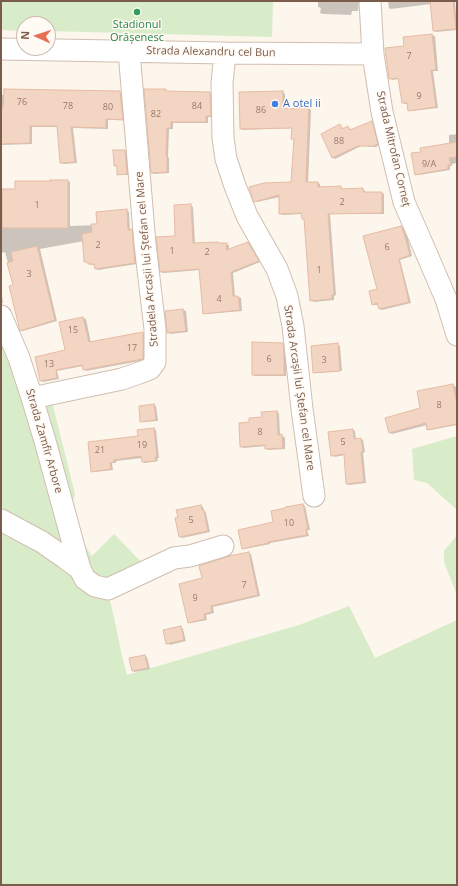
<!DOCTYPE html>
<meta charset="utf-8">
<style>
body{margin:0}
#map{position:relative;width:458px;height:886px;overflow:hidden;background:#fdf6ec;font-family:"Open Sans",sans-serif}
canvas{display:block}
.frame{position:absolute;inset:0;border:2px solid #7a5c4d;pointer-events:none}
.north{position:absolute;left:16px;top:16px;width:40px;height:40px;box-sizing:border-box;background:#fffaf3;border:1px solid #cabbb1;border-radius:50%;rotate:273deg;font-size:11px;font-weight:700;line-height:16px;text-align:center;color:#7a5c4d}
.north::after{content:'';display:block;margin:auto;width:14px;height:18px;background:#e76f51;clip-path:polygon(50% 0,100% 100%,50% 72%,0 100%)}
</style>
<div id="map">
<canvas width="458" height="886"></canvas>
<div class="frame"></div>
<div class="north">N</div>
</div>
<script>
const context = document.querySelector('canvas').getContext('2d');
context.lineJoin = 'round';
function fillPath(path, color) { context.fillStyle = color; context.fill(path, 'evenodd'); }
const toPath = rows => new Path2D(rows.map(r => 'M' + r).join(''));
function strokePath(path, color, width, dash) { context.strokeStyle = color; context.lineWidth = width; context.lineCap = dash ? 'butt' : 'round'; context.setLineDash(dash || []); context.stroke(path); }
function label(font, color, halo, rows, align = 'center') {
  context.font = font + ' "Open Sans",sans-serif'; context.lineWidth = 3; context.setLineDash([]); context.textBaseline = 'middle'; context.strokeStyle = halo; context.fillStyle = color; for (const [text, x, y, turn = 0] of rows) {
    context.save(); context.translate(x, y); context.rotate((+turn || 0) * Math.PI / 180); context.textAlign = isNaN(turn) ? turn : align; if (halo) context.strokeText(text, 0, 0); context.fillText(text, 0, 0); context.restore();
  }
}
const green = toPath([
 [1,1,273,1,272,37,48,31,48,24,24,24,24,31,1,30],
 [1,302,39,387,52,402,75,494,71,510,83,543,92,556,114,534,152,573,110,600,118,636,121,652,127,675,299,625,349,606,375,658,457,620,457,885,1,885],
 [457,436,457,510,427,483,414,480,412,449],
 [457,535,457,595,444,562,444,551]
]);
const shadow = toPath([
 [318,1,359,1,358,11,352,11,351,15,323,14,320,13,321,8,318,7],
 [388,1,455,1,457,30,436,32,434,31,431,4,391,9,389,8],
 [432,35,435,36,438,71,433,71,438,108,411,111,409,110,408,104,405,104,403,103,399,79,392,80,390,78,405,47,404,38],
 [166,90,168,92,210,93,212,94,213,117,208,117,208,123,173,123,173,129,169,129,168,157,169,158,169,173,154,174,152,173],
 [120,92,122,94,125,120,108,120,108,129,73,128,77,163,64,164,61,163,58,127,32,127,32,144,1,145,1,95],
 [283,92,285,94,285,109,298,110,308,108,311,110,308,183,318,183,320,184,320,188,341,187,343,190,363,189,365,191,365,193,382,193,384,194,384,214,330,214,336,295,334,296,334,300,314,302,311,300,305,220,303,218,302,214,282,215,280,213,280,197,257,202,255,201,292,183,294,140,292,138,293,128,243,130,241,128],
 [372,122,374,123,379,145,376,147,361,146,335,159,332,157,340,126,342,127,344,129,348,127,352,130],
 [457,134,457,163,452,164,452,166,450,166,450,170,419,175,416,174,422,152,449,144,449,135],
 [125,151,127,152,129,175,121,175,118,174,118,167,115,165],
 [68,181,70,182,70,226,98,225,127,210,129,212,130,231,134,232,137,264,98,270,96,269,95,265,91,265,89,263,85,261,84,241,40,249,57,321,23,331,21,330,14,285,5,252,1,253,1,190,16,190],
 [190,205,193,207,195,244,218,243,220,244,226,244,229,245,229,250,248,243,250,244,260,262,233,273,235,297,238,297,241,298,242,311,206,314,204,313,200,270,164,273,161,272],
 [401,227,404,228,407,235,412,256,400,260,411,303,382,310,379,309,378,305,375,305,373,304,379,290],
 [1,296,2,296,3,303,1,303],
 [183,310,186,311,188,332,170,334,168,332,166,312],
 [83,318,86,319,91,343,143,333,145,334,145,360,86,371,84,369,83,366,57,371,59,379,43,382,41,380,67,351],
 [282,344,285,345,286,355,286,376,255,376,253,375],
 [337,344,340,346,342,371,317,373,314,372],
 [453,385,456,387,457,395,457,425,430,430,428,429,427,425,392,434,390,433],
 [154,405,156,406,158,421,144,422,141,421],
 [276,412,279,413,280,436,285,437,285,449,268,450,266,449,266,446,244,448,241,447,250,423],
 [154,429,156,430,159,458,157,458,158,461,145,463,143,462,142,458,116,461,116,463,112,463,113,470,95,472,92,471,139,437],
 [352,430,355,431,356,440,361,439,363,440,365,452,363,453,366,483,349,485,347,484,345,455,335,457,332,455],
 [303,505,305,506,310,530,307,530,309,536,270,543,270,544,245,549,243,548],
 [201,506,203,507,204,511,206,513,210,532,182,538,180,536,179,518],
 [249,553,251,554,260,596,213,607,214,613,206,615,207,620,191,623,189,622,203,579],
 [181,627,183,629,186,641,170,645,167,643],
 [145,656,147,657,150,669,135,672,133,671]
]);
const building = toPath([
 [430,1,453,1,456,29,433,31,430,1],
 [432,34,436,70,431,70,436,107,408,111,407,103,402,103,398,78,389,79,385,48,404,46,403,37,432,34],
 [4,89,120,91,123,120,106,119,106,128,71,127,75,162,60,163,57,126,30,126,30,143,1,144,1,107,3,107,4,89],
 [144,89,166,89,166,91,210,92,211,116,206,116,206,122,171,122,171,128,167,128,166,155,167,155,167,172,151,173,144,89],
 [283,91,283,108,297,109,297,107,309,107,306,182,318,182,318,187,341,186,341,189,363,188,363,192,382,192,382,213,328,214,334,294,332,295,332,299,310,301,304,219,302,219,301,213,279,214,279,195,254,202,249,187,264,183,291,182,294,139,291,139,292,128,240,129,239,92,283,91],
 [372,121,378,144,373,146,358,146,332,158,321,134,340,124,342,129,348,126,350,130,372,121],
 [457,142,457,157,449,158,451,165,448,165,448,169,415,175,411,153,421,152,420,148,457,142],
 [113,150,125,150,127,174,117,175,117,166,114,166,113,150],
 [50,180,68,180,68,228,2,228,2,189,15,189,15,181,50,181,50,180],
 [191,204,193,243,218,242,218,243,227,243,226,250,248,242,259,261,231,272,233,296,238,296,240,310,203,314,199,269,160,272,156,237,175,236,174,205,191,204],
 [127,209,128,230,132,229,135,263,95,269,94,264,88,264,88,262,84,262,82,234,92,232,91,224,97,224,96,212,127,209],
 [401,226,404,233,410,255,399,259,409,302,379,309,377,303,372,305,369,291,377,289,363,236,401,226],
 [37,246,55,320,20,331,9,286,13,285,7,263,13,261,11,252,37,246],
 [183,309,186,331,167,333,165,311,183,309],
 [83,317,89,342,143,332,143,358,142,359,83,370,82,365,56,370,57,378,40,381,35,357,65,350,59,322,83,317],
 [252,342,283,343,284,353,284,375,252,375,252,342],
 [338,343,340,371,313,373,311,346,338,343],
 [453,384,457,404,457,424,427,430,426,423,389,433,385,418,420,408,417,391,453,384],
 [154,404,156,420,140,422,139,406,154,404],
 [277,411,278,435,282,434,283,448,265,449,265,445,240,447,239,423,249,422,249,418,262,417,261,412,277,411],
 [154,428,157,457,155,457,156,461,142,462,141,456,114,460,114,462,110,463,111,469,91,472,88,442,138,436,137,430,154,428],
 [353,429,354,439,361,438,363,451,361,452,364,482,346,484,344,454,331,456,328,432,353,429],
 [303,504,308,529,306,529,307,535,268,542,268,543,242,549,238,530,273,522,271,511,285,508,285,507,303,504],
 [201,505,202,510,204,510,208,531,179,537,175,518,178,517,176,510,201,505],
 [249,552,258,595,211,606,212,612,204,614,205,619,188,623,179,584,202,578,199,566,229,556,249,552],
 [181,626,184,640,166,644,163,630,181,626],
 [145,655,148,668,132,671,129,658,145,655]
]);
const minor = toPath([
 [370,1,373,54,382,112,404,202,428,257,446,299,457,335],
 [1,49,225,53,373,54],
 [225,53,222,83,223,138,226,159,235,186,247,216,277,269,287,296,293,326,302,409,314,496],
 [1,316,19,358,32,398,45,441,80,569,85,579,95,586,108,589,174,558,190,556,223,546],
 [32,398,122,379,139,373,150,369,155,362,155,329,145,244,129,51],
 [1,520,42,542,65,558,80,569]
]);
const markers = [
 [137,12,4,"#2e9e5b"],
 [275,104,4,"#3f7fe0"]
];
const numberNames = [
 ["7",409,56],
 ["9",419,96],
 ["76",22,102],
 ["78",68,106],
 ["84",197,106],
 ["80",108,107],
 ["86",261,110],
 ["82",156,114],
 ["88",339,141],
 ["9/A",429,164],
 ["2",342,202],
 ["1",37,205],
 ["2",98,245],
 ["6",387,247],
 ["1",172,251],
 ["2",207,252],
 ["1",319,270],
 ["3",29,274],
 ["4",219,299],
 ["15",73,330],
 ["17",132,348],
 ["6",269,359],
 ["3",324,360],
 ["13",49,364],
 ["8",439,405],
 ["8",260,432],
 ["5",343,442],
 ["19",142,445],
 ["21",100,450],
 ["5",191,520],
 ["10",289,523],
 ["7",244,585],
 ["9",195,598]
];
const leisureNames = [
 ["Stadionul",137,25],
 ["Orășenesc",137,38]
];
const streetNames = [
 ["Strada Alexandru cel Bun",211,52,1],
 ["Strada Mitrofan Corneț",393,149,77],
 ["Stradela Arcașii lui Ștefan cel Mare",147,259,-95],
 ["Strada Arcașii lui Ștefan cel Mare",299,388,82],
 ["Strada Zamfir Arbore",44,441,74]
];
const shopNames = [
 ["A otel ii",283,104]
];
fillPath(green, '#d8ecc9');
fillPath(shadow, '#0003');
fillPath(building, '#f3d5c3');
strokePath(building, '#e6bba3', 1);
strokePath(minor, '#d1beb0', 23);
strokePath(minor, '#fff', 21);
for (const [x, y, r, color] of markers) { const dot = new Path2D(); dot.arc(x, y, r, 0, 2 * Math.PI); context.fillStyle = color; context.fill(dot); strokePath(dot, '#fffaf3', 1.5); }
label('9px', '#987a6a', null, numberNames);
label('11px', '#27864d', '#fffaf3', leisureNames);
label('11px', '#7a5c4d', '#fffaf3', streetNames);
label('11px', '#366cbe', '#fffaf3', shopNames, 'left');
</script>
